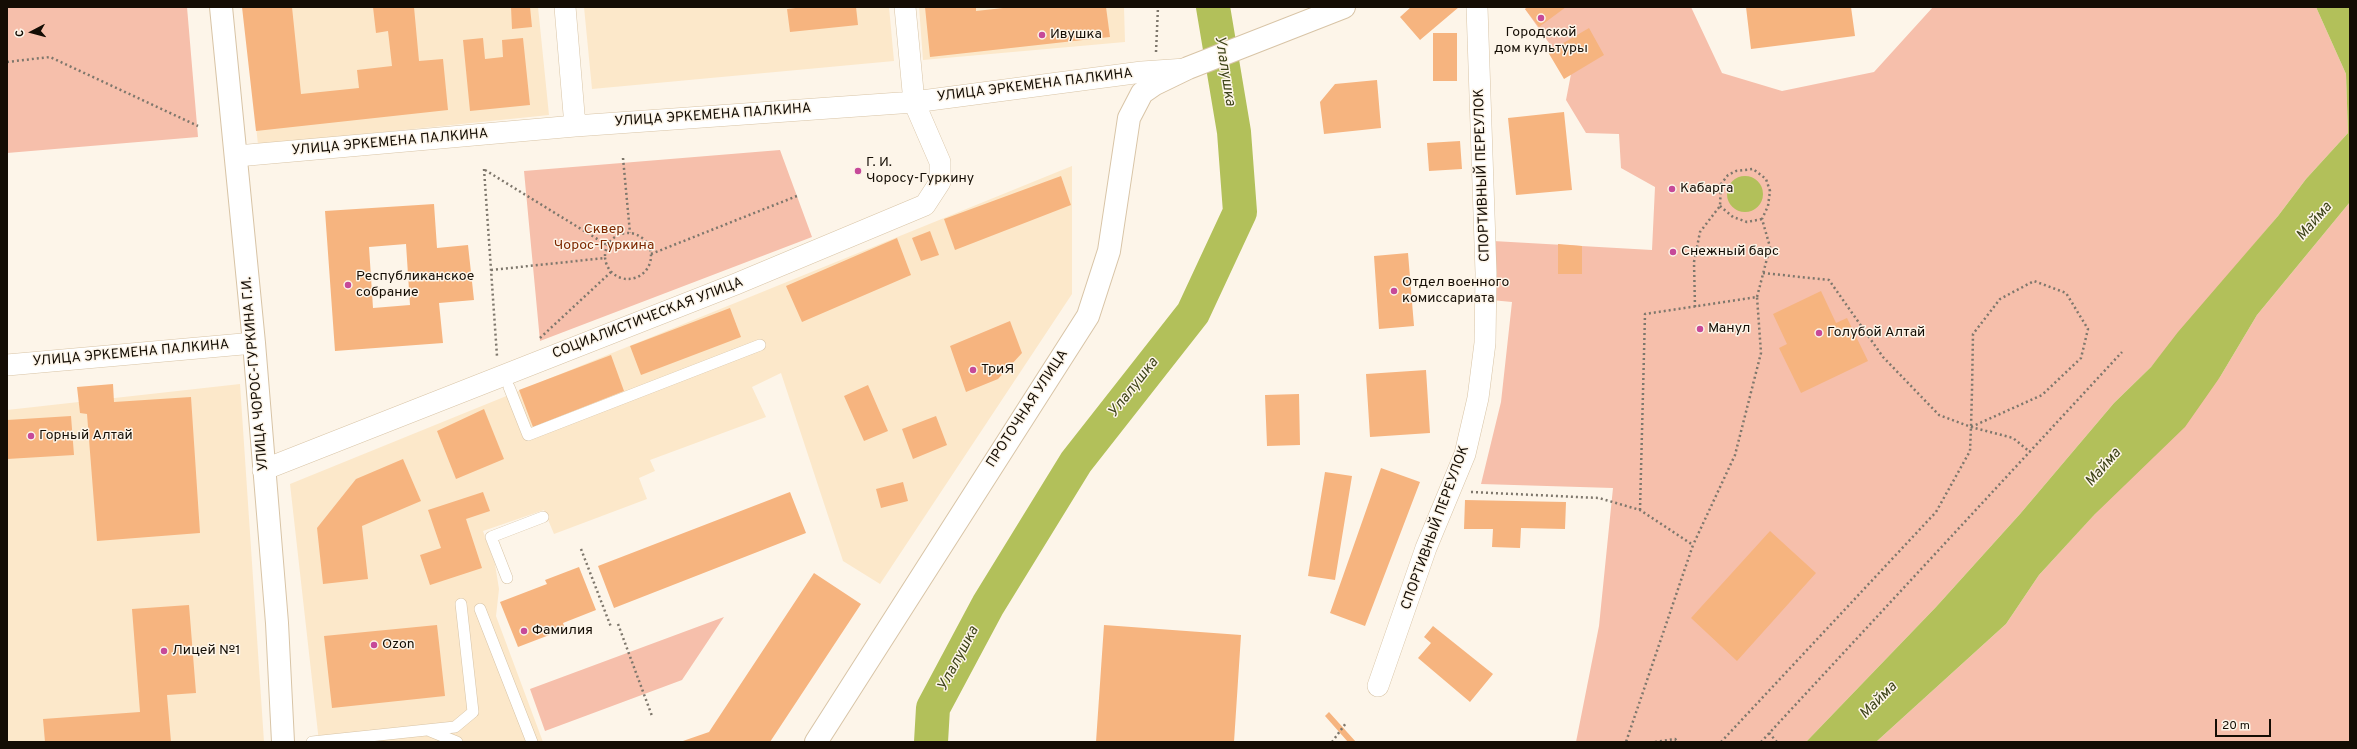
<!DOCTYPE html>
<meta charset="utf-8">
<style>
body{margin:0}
#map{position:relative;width:2357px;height:749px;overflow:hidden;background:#fdf5e9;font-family:Overpass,sans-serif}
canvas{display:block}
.frame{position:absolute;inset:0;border:8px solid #140d04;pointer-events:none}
.north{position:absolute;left:12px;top:12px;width:40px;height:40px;-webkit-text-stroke:3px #fdf5e9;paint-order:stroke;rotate:264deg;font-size:11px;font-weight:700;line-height:16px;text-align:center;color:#140d04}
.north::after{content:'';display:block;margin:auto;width:14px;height:18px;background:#140d04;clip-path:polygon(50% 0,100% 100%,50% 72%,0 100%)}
.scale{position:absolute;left:2215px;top:719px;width:56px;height:18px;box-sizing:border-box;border:2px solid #140d04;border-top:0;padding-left:5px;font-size:12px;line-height:14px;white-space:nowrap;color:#140d04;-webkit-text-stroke:3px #fdf5e9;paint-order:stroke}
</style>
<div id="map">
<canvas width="2357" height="749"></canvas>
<div class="frame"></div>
<div class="north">С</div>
<div class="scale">20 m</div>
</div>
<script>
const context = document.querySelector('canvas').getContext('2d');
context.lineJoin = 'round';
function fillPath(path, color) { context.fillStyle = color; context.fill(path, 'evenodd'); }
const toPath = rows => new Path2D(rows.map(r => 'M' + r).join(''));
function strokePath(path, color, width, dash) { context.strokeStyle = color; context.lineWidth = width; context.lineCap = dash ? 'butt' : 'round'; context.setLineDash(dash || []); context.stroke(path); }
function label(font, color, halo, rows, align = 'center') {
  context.font = font + ' Overpass,sans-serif'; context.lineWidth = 3; context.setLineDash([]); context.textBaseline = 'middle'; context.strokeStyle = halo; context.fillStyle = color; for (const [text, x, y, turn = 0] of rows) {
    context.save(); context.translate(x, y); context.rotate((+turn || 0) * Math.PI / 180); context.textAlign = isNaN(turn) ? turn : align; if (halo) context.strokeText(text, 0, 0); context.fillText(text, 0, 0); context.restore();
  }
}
const built = toPath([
 [244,7,538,7,549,115,258,145],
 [584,7,889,7,894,61,592,89],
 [919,7,1124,7,1125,42,923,60],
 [1072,166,1072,294,880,584,843,561,781,373,752,387,766,417,650,460,655,471,639,478,647,499,554,534,544,510,483,531,495,564,499,589,496,616,543,742,319,742,290,484],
 [240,384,264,742,7,742,7,410]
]);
const green = toPath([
 [7,7,187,7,198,137,7,153],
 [1528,7,1691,7,1722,73,1782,91,1874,72,1933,7,2316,7,2346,74,2348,133,2306,179,2278,216,2151,367,2114,403,2020,514,1936,607,1806,742,1576,742,1599,626,1613,488,1481,484,1501,402,1512,302,1491,300,1493,241,1652,250,1655,187,1621,168,1619,134,1586,133,1566,100,1571,74,1525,9],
 [780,150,812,237,540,341,524,171],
 [2350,202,2350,742,1876,742,2006,624,2039,575,2220,377,2257,315],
 [724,617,682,680,545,731,530,689]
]);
const water = toPath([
 [2316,7,2350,7,2350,202,2257,315,2220,377,2185,427,2095,514,2039,575,2006,624,1876,742,1806,742,1936,607,2020,514,2114,403,2151,367,2178,332,2278,216,2306,179,2348,133,2346,74],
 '1727 194a18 18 0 1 1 36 0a18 18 0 1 1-36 0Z'
]);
const river = toPath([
 [931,742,933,708,988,605,1076,462,1193,313,1240,212,1234,132,1213,7]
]);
const building = toPath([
 [242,7,292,7,301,94,359,88,357,70,392,66,388,31,376,33,373,7,414,7,419,61,443,59,448,110,256,131],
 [511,7,530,7,532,27,512,29],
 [804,7,856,7,858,25,790,32,787,9],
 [925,7,976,7,976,11,1012,7,1106,7,1110,37,930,57],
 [1411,7,1459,7,1420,40,1400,17],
 [1528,7,1566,7,1539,27,1525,9],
 [1746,7,1851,7,1855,36,1751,49],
 [1589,28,1604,55,1564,79,1548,52],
 [1433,33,1457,33,1457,81,1433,81],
 [483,38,485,59,503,57,502,40,523,38,530,105,470,111,463,40],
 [1377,80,1381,128,1324,134,1320,102,1335,84],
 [1564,112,1572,190,1516,195,1508,118],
 [1460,141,1462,169,1429,171,1427,143],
 [1061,176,1071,205,955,250,944,219],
 [434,204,437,248,468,245,474,300,439,303,443,343,335,351,325,211],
 [406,244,410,305,373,308,369,247],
 [930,231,939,255,921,261,912,238],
 [897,238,911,275,802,322,786,286],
 [1558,244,1582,246,1582,274,1558,274],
 [1408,253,1414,326,1379,329,1374,256],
 [1821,291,1836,323,1847,318,1868,361,1801,393,1779,348,1787,344,1773,314],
 [730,308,741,337,641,375,630,346],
 [1010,321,1022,353,998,379,966,392,950,346],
 [611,355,624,391,533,427,519,390],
 [1426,370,1430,433,1370,437,1366,374],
 [113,384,114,402,191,397,200,533,97,541,87,414,80,413,77,387],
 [868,385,888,431,864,441,844,396],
 [1299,394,1300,445,1267,446,1265,395],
 [484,409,504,459,456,479,437,431],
 [71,416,74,455,7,459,7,420],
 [936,416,947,445,913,459,902,429],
 [403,459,421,501,362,526,368,579,323,584,317,528,356,479],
 [1381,468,1420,482,1365,626,1330,613],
 [1325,472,1352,476,1335,580,1308,576],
 [903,482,908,501,881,508,876,489],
 [483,492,490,511,466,519,482,568,430,585,420,555,441,548,428,510],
 [790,492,806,533,614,608,598,566],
 [1465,500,1566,502,1565,529,1521,528,1520,548,1492,547,1493,529,1464,529],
 [1770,531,1816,573,1737,661,1691,618],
 [579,567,596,610,563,623,565,629,518,647,500,602,547,584,545,580],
 [814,573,861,604,770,742,680,742,709,732],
 [189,605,196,693,167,695,171,742,45,742,43,719,140,712,132,609],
 [437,625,445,696,332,708,324,636],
 [1104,625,1241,635,1234,742,1096,742],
 [1433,626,1493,674,1470,702,1418,658,1431,643,1424,637],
 [1329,712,1356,742,1348,742,1325,716]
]);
const path = toPath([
 [1156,52,1158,7],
 [7,62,50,57,198,126],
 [623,158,630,233],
 [484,169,497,356],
 [485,170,607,245],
 [1720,206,1733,217,1747,222,1762,219],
 '605 256a23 23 0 1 1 46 0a23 23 0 1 1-46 0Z',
 [651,254,797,196],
 [491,270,605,258],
 [1763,273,1829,280,1883,357,1939,415,1971,427,2013,438,2030,452],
 [1695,307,1694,262,1700,232,1720,206,1721,184,1728,175,1736,171,1753,169,1766,179,1770,191,1768,206,1762,219,1770,247,1757,297],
 [540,338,611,272],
 [1471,492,1599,498,1640,510,1693,545,1626,742],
 [1640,510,1645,314,1757,297,1761,353,1735,455,1693,545],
 [581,549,611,627],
 [618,624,652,716],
 [1769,733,1777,742],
 [1332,742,1346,723],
 [1655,742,1675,739,1678,742],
 [1721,742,1936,512,1970,451,1971,427,1972,391,1973,334,2000,299,2034,281,2066,293,2088,329,2081,358,2042,395,1971,427],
 [1761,742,2122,352]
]);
const service = toPath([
 [509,387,528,435,760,345],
 [507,578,491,537,543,517],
 [480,609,532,742],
 [430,731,457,742],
 [312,742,455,727,473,712,461,604]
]);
const minor = toPath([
 [565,7,575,126],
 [237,156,575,126,914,102,1142,72,1186,69],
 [7,365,254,343],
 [263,470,736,284,925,205,940,182,940,162,914,102,905,7],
 [1378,686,1426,548,1465,454,1478,398,1485,343,1486,273,1477,7]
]);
const primary = toPath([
 [221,7,254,343,277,623,283,742],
 [816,742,1088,316,1109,251,1129,118,1142,93,1155,84,1188,68,1344,7]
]);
const markers = [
 [1541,18,4,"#c64999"],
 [1042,35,4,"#c64999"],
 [858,171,4,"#c64999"],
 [1672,189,4,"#c64999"],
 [1673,252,4,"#c64999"],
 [348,285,4,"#c64999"],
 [1394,291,4,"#c64999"],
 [1700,329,4,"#c64999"],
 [1819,333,4,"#c64999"],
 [973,370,4,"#c64999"],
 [31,436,4,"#c64999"],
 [524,631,4,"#c64999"],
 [374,645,4,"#c64999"],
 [164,651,4,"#c64999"]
];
const poiNames = [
 ["Городской",1541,33,"center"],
 ["дом культуры",1541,49,"center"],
 ["Ивушка",1050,35],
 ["Г. И.",866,163],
 ["Чоросу-Гуркину",866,179],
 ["Кабарга",1680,189],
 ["Снежный барс",1681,252],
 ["Республиканское",356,277],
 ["собрание",356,293],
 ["Отдел военного",1402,283],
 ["комиссариата",1402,299],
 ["Манул",1708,329],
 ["Голубой Алтай",1827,333],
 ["ТриЯ",981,370],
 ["Горный Алтай",39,436],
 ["Фамилия",532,631],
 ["Ozon",382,645],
 ["Лицей №1",172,651]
];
const streetNames = [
 ["УЛИЦА ЭРКЕМЕНА ПАЛКИНА",1035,86,-7],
 ["УЛИЦА ЭРКЕМЕНА ПАЛКИНА",713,116,-4],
 ["УЛИЦА ЭРКЕМЕНА ПАЛКИНА",390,143,-5],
 ["СПОРТИВНЫЙ ПЕРЕУЛОК",1483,175,-92],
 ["СОЦИАЛИСТИЧЕСКАЯ УЛИЦА",648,319,-21],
 ["УЛИЦА ЭРКЕМЕНА ПАЛКИНА",131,354,-5],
 ["УЛИЦА ЧОРОС-ГУРКИНА Г.И.",256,374,-95],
 ["ПРОТОЧНАЯ УЛИЦА",1028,409,-57],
 ["СПОРТИВНЫЙ ПЕРЕУЛОК",1436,528,-70]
];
const parkNames = [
 ["Сквер",604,230],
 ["Чорос-Гуркина",604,246]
];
const waterNames = [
 ["Улалушка",1224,71,81],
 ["Майма",2315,222,-49],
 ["Улалушка",1134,388,-52],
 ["Майма",2104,468,-49],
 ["Улалушка",959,659,-62],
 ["Майма",1879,701,-45]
];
fillPath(built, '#fce8ca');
fillPath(green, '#f6bfab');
fillPath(water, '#b2c05a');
strokePath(river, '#b2c05a', 34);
fillPath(building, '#f6b47f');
strokePath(service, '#d8c4a6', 12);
strokePath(minor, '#d8c4a6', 22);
strokePath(primary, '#d8c4a6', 24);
strokePath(path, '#7e776c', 2.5, [2, 3]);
strokePath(service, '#fff', 11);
strokePath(minor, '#fff', 21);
strokePath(primary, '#fff', 22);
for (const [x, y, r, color] of markers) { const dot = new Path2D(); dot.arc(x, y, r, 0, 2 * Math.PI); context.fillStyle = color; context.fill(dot); strokePath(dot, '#fdf5e9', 1.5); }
label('14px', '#140d04', '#fdf5e9', poiNames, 'left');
label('14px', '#140d04', '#fdf5e9', streetNames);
label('14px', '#7d2800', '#fdf5e9', parkNames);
label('italic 15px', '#3e4419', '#fdf5e9', waterNames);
</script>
